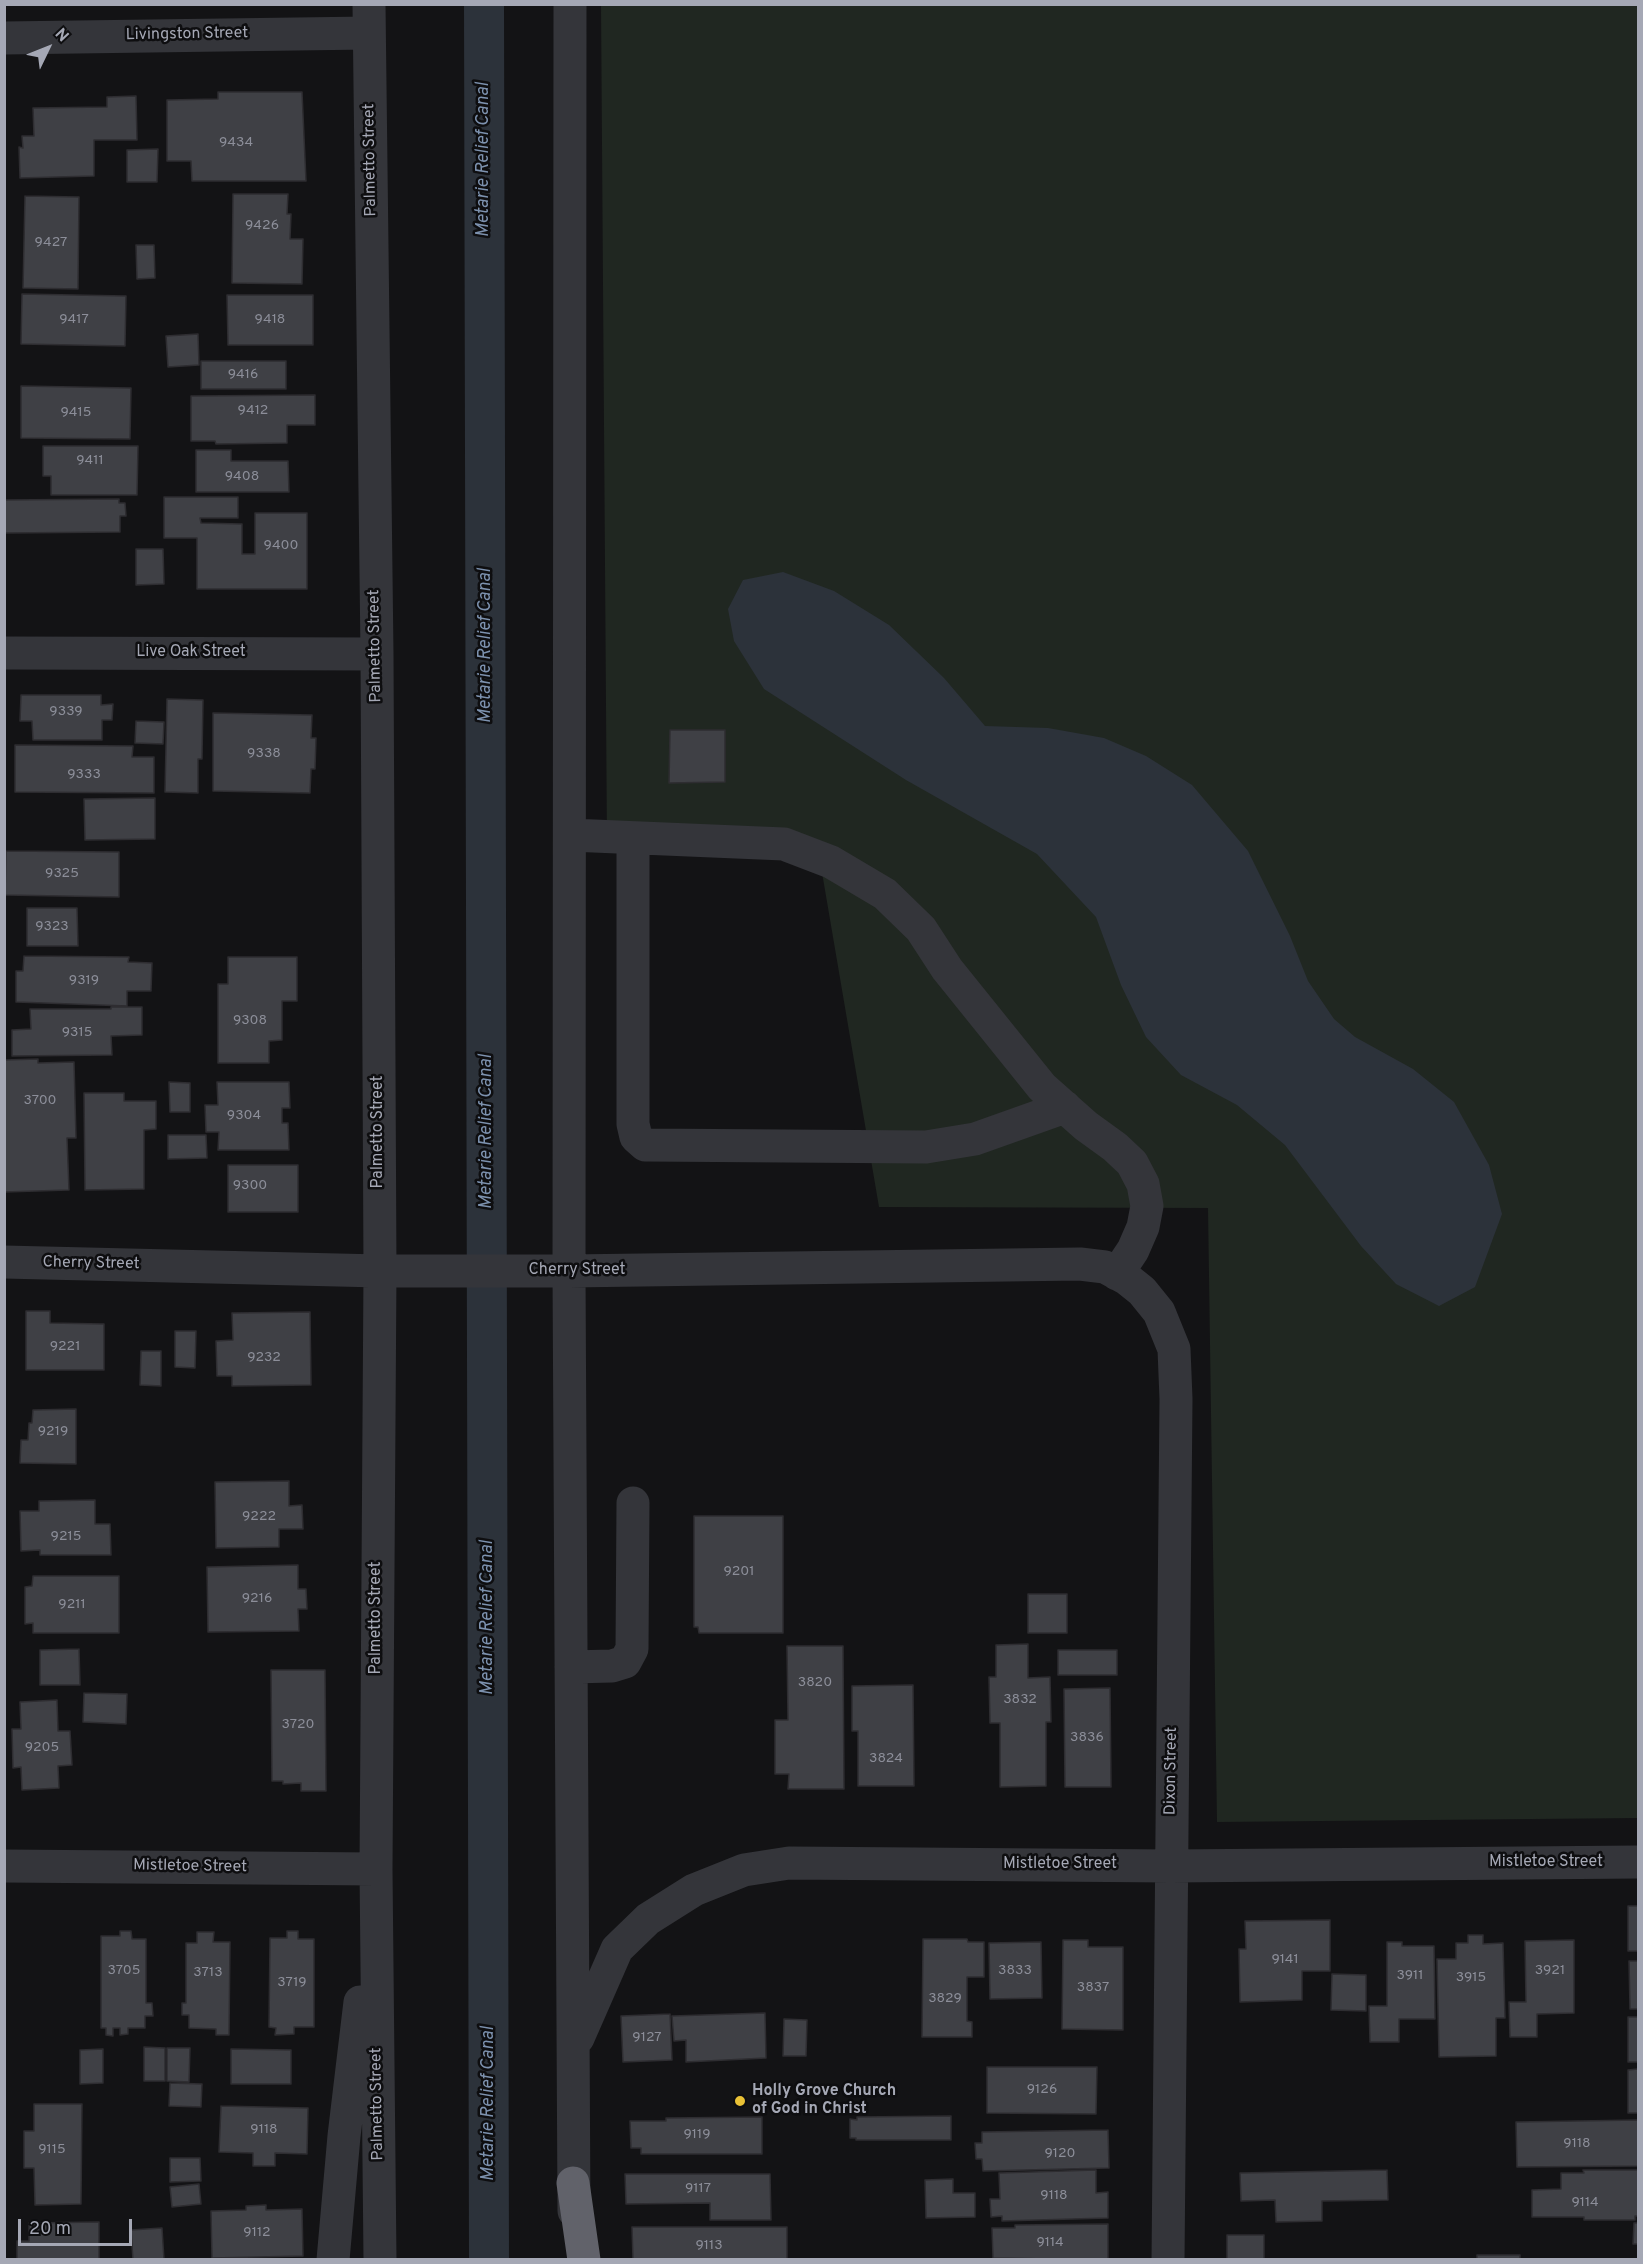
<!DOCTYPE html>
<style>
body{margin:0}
#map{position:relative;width:1643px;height:2264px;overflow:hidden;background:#131315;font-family:Overpass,sans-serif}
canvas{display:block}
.frame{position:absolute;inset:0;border:6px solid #a5a8b5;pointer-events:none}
.north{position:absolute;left:18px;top:18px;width:60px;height:60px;-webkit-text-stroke:4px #0e0e10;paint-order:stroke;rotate:47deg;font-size:16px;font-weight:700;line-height:24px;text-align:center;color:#a5a8b5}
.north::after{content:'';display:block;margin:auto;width:21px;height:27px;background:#a5a8b5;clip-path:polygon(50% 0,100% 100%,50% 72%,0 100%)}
.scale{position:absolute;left:18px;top:2219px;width:114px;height:27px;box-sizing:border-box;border:3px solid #a5a8b5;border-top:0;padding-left:8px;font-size:18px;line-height:21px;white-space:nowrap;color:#a5a8b5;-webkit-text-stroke:4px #0e0e10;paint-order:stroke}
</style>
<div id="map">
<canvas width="1643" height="2264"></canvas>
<div class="frame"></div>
<div class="north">N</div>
<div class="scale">20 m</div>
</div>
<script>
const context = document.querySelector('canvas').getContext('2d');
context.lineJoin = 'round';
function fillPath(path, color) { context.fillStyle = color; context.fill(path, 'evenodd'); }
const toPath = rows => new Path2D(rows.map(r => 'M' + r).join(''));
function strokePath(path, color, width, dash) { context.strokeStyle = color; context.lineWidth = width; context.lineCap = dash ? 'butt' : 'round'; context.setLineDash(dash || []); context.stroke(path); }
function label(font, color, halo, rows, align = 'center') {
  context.font = font + ' Overpass,sans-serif'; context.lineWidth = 5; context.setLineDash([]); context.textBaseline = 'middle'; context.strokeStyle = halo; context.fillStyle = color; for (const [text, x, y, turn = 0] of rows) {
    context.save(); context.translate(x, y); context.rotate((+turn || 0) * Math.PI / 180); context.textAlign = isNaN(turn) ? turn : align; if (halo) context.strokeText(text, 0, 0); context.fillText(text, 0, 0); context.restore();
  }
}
const green = toPath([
 [601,5,1638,5,1638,1818,1217,1822,1208,1208,879,1207,818,849,607,846]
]);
const water = toPath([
 [783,572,834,591,889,625,944,678,985,726,1048,728,1104,738,1146,756,1192,785,1248,851,1290,936,1308,981,1334,1019,1355,1037,1413,1069,1454,1102,1489,1165,1502,1214,1475,1287,1439,1306,1396,1284,1361,1246,1285,1145,1237,1105,1181,1075,1146,1037,1121,985,1096,917,1037,854,906,780,764,689,734,641,728,609,743,580]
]);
const canal = toPath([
 [484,4,489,2260]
]);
const building = toPath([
 [218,92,302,92,306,181,192,181,191,161,167,161,167,100,218,99,218,92],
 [136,96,137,140,94,140,94,176,20,178,19,147,23,148,22,136,34,136,33,108,107,107,107,97,136,96],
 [158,149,157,182,127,182,127,150,158,149],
 [233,194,288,194,287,214,291,214,290,239,303,239,302,284,232,283,233,194],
 [25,196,79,197,78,289,23,288,25,196],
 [136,245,154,245,155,278,137,279,136,245],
 [22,294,126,296,125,346,21,344,22,294],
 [227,295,313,295,313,345,228,345,227,295],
 [198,334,199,365,168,367,166,336,198,334],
 [201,361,286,361,286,389,201,389,201,361],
 [21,386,131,388,130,439,21,438,21,386],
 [315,395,315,425,287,425,287,443,216,444,215,441,191,441,191,396,315,395],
 [43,446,138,446,137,495,51,495,51,476,43,476,43,446],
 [196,450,231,450,231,461,288,461,289,492,196,492,196,450],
 [164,497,238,497,238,518,200,518,201,523,242,524,242,554,255,554,255,513,307,513,307,589,197,589,197,538,164,538,164,497],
 [119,499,119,503,125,503,126,516,120,516,120,532,4,533,4,500,119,499],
 [136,549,163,549,164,584,136,585,136,549],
 [21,695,101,695,101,705,113,704,112,720,102,720,102,740,33,740,32,721,20,721,21,695],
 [167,699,203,700,202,759,198,759,198,793,165,792,167,699],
 [213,713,312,715,311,738,316,738,315,769,311,769,310,793,213,791,213,713],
 [136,721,164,722,163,744,135,743,136,721],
 [670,730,725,730,725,782,669,783,670,730],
 [15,745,133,746,132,757,154,757,154,793,15,792,15,745],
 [155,798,155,839,85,840,84,799,155,798],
 [6,851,119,852,119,897,5,895,6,851],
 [27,908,77,908,78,946,27,946,27,908],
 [24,956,129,957,128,962,152,963,151,991,127,991,127,1006,16,1002,16,971,23,971,24,956],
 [228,957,297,957,297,1001,282,1001,282,1040,269,1041,269,1063,218,1063,218,984,228,984,228,957],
 [111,1007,142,1007,142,1035,111,1036,112,1055,12,1056,12,1030,31,1029,30,1009,111,1009,111,1007],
 [38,1059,38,1063,74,1062,76,1138,67,1138,69,1190,4,1192,4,1060,38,1059],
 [169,1082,190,1083,190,1112,170,1112,169,1082],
 [217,1082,289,1082,290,1108,282,1108,282,1123,288,1123,289,1150,218,1150,219,1132,206,1132,205,1105,218,1105,217,1082],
 [84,1093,124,1093,124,1101,156,1101,156,1129,144,1130,144,1189,85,1190,84,1093],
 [168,1135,206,1135,207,1158,168,1159,168,1135],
 [228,1165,298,1165,298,1212,228,1212,228,1165],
 [26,1311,50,1311,50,1323,104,1324,104,1370,26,1370,26,1311],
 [310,1312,311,1385,232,1386,232,1376,217,1376,216,1341,233,1340,232,1313,310,1312],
 [175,1331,196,1331,195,1368,175,1367,175,1331],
 [141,1351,161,1351,161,1386,140,1385,141,1351],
 [76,1409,76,1464,20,1463,21,1440,28,1440,29,1423,32,1423,33,1410,76,1409],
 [289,1481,289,1506,302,1505,303,1529,279,1529,279,1547,216,1548,215,1482,289,1481],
 [95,1500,95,1524,110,1524,111,1555,40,1555,40,1550,21,1551,20,1511,39,1511,39,1501,95,1500],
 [694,1516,783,1516,783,1633,699,1633,698,1627,694,1627,694,1516],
 [298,1565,298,1589,306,1589,307,1609,298,1609,299,1631,208,1632,207,1567,298,1565],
 [33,1576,119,1576,119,1633,33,1633,33,1623,25,1624,25,1587,32,1586,33,1576],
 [1028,1594,1067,1594,1067,1633,1028,1633,1028,1594],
 [1028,1644,1028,1678,1050,1677,1051,1722,1046,1722,1046,1786,1000,1787,1000,1723,990,1723,989,1677,996,1677,996,1645,1028,1644],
 [787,1646,843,1646,844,1789,788,1789,789,1774,775,1774,775,1720,788,1720,787,1646],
 [79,1649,80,1685,40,1685,40,1650,79,1649],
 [1058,1650,1117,1650,1117,1675,1058,1675,1058,1650],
 [271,1670,325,1670,326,1791,301,1791,301,1783,283,1784,283,1781,272,1781,271,1670],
 [913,1685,914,1786,858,1786,858,1731,852,1731,852,1686,913,1685],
 [1110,1688,1111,1787,1065,1787,1064,1689,1110,1688],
 [84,1693,127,1694,126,1724,83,1722,84,1693],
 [57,1700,58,1731,70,1731,72,1765,58,1766,59,1788,22,1790,21,1767,13,1768,12,1729,21,1729,20,1702,57,1700],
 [1628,1906,1638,1906,1638,1951,1628,1951,1628,1906],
 [1330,1920,1330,1971,1302,1971,1302,2000,1240,2002,1239,1949,1246,1949,1245,1921,1330,1920],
 [120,1931,131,1931,132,1939,146,1939,146,2003,152,2003,153,2016,145,2016,145,2028,128,2028,128,2034,120,2035,120,2028,113,2028,113,2036,106,2035,106,2028,101,2028,101,1936,120,1936,120,1931],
 [287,1931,298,1931,298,1939,314,1939,314,2027,294,2027,294,2034,275,2035,276,2028,269,2027,270,1938,287,1938,287,1931],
 [197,1932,214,1932,213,1942,230,1942,229,2035,216,2035,216,2029,189,2028,189,2015,182,2015,182,2003,186,2003,186,1943,197,1943,197,1932],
 [1468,1935,1483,1935,1483,1944,1503,1943,1505,2018,1496,2018,1496,2056,1439,2057,1437,1959,1456,1959,1456,1943,1468,1943,1468,1935],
 [923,1939,967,1939,968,1942,984,1942,984,1977,967,1977,967,2021,972,2022,972,2037,922,2037,923,1939],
 [1063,1940,1088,1940,1088,1947,1123,1947,1123,2030,1062,2029,1063,1940],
 [1574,1940,1574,2013,1537,2014,1537,2037,1510,2037,1509,2002,1526,2002,1525,1941,1574,1940],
 [1041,1942,1042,1998,990,1999,989,1943,1041,1942],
 [1387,1942,1402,1942,1402,1946,1434,1946,1435,2019,1399,2019,1399,2042,1370,2042,1369,2006,1387,2006,1387,1942],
 [1629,1961,1638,1961,1638,2009,1630,2009,1629,1961],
 [1332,1974,1366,1975,1366,2011,1331,2010,1332,1974],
 [765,2013,766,2058,686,2062,686,2040,674,2041,672,2016,765,2013],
 [670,2014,672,2060,623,2062,621,2016,670,2014],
 [1628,2017,1638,2017,1638,2062,1628,2062,1628,2017],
 [784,2019,807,2020,806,2056,783,2056,784,2019],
 [144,2047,165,2048,165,2081,144,2081,144,2047],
 [167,2048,190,2048,189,2082,167,2081,167,2048],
 [103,2049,103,2083,80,2084,80,2050,103,2049],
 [231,2049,291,2050,291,2084,231,2084,231,2049],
 [987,2067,1097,2067,1096,2114,987,2113,987,2067],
 [1638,2069,1638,2113,1628,2113,1628,2070,1638,2069],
 [170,2083,202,2084,201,2107,169,2106,170,2083],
 [34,2104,82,2104,81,2204,35,2205,34,2168,24,2168,24,2131,34,2131,34,2104],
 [221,2106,308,2108,307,2154,275,2153,275,2166,253,2166,253,2153,219,2152,221,2106],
 [951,2116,951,2140,856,2140,856,2138,850,2138,850,2119,857,2120,857,2117,951,2116],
 [762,2117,762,2154,641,2154,641,2148,631,2148,630,2121,666,2121,666,2118,762,2117],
 [1638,2120,1638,2166,1517,2167,1516,2122,1638,2120],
 [1108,2130,1109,2168,983,2171,982,2159,976,2159,975,2143,982,2143,982,2132,1108,2130],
 [170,2158,200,2158,201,2181,170,2182,170,2158],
 [1096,2170,1096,2193,1108,2192,1108,2218,1002,2221,1002,2216,991,2217,990,2199,1000,2199,999,2173,1096,2170],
 [1387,2170,1388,2200,1322,2201,1322,2221,1276,2222,1275,2200,1241,2201,1240,2173,1387,2170],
 [1583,2170,1638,2170,1638,2216,1635,2216,1635,2220,1584,2220,1584,2217,1532,2217,1532,2190,1561,2189,1561,2173,1584,2173,1583,2170],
 [625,2174,770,2174,771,2220,710,2220,710,2203,626,2204,625,2174],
 [953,2179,953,2193,975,2193,975,2217,926,2218,925,2180,953,2179],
 [199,2184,201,2204,172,2207,170,2187,199,2184],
 [266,2205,266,2210,302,2209,303,2256,212,2258,211,2211,246,2210,246,2206,266,2205],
 [99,2222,99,2260,17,2260,17,2241,29,2241,29,2223,99,2222],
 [1634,2223,1638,2223,1638,2244,1633,2244,1634,2223],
 [1108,2224,1108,2260,993,2258,992,2228,1015,2228,1015,2225,1108,2224],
 [632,2227,787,2227,787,2260,633,2260,632,2227],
 [162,2228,164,2260,133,2260,131,2230,162,2228],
 [1227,2235,1264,2235,1264,2260,1227,2260,1227,2235],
 [1477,2255,1520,2255,1520,2260,1477,2260,1477,2255]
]);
const minor = toPath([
 [369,4,377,654,380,1271,376,1869,380,2260],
 [570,4,569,1271,574,2211],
 [4,38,369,33],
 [4,653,377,654],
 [570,835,784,844,831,862,885,894,921,929,947,969,1042,1087,1086,1126,1115,1147,1132,1163,1143,1184,1147,1206,1143,1227,1133,1250,1117,1274],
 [633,839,633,1124,636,1137,645,1145,926,1147,975,1139,1065,1107],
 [4,1262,380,1271,569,1271,1080,1264,1105,1267,1127,1279,1142,1291,1159,1312,1174,1349,1176,1399,1168,2260],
 [571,1667,612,1666,625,1662,632,1649,633,1503],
 [4,1866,376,1869],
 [578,2038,617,1949,648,1919,694,1890,744,1870,789,1863,1171,1866,1638,1862],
 [333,2260,344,2136,360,2002]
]);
const highway = toPath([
 [573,2183,584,2260]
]);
const markers = [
 [740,2101,6,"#eac236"]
];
const numberNames = [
 ["9434",236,143],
 ["9426",262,226],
 ["9427",51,243],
 ["9417",74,320],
 ["9418",270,320],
 ["9416",243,375],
 ["9412",253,411],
 ["9415",76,413],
 ["9411",90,461],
 ["9408",242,477],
 ["9400",281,546],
 ["9339",66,712],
 ["9338",264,754],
 ["9333",84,775],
 ["9325",62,874],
 ["9323",52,927],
 ["9319",84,981],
 ["9308",250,1021],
 ["9315",77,1033],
 ["3700",40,1101],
 ["9304",244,1116],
 ["9300",250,1186],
 ["9221",65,1347],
 ["9232",264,1358],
 ["9219",53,1432],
 ["9222",259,1517],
 ["9215",66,1537],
 ["9201",739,1572],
 ["9216",257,1599],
 ["9211",72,1605],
 ["3820",815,1683],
 ["3832",1020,1700],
 ["3720",298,1725],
 ["3836",1087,1738],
 ["9205",42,1748],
 ["3824",886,1759],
 ["9141",1285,1960],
 ["3705",124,1971],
 ["3833",1015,1971],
 ["3921",1550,1971],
 ["3713",208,1973],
 ["3911",1410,1976],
 ["3915",1471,1978],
 ["3719",292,1983],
 ["3837",1093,1988],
 ["3829",945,1999],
 ["9127",647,2038],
 ["9126",1042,2090],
 ["9118",264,2130],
 ["9119",697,2135],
 ["9118",1577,2144],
 ["9115",52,2150],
 ["9120",1060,2154],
 ["9117",698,2189],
 ["9118",1054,2196],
 ["9114",1585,2203],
 ["9112",257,2233],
 ["9114",1050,2243],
 ["9113",709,2246]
];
const streetNames = [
 ["Livingston Street",187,35,-1],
 ["Palmetto Street",371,160,-91],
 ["Palmetto Street",376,646,-91],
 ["Live Oak Street",191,653],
 ["Palmetto Street",379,1132,-90],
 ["Cherry Street",91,1264,1],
 ["Cherry Street",577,1271],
 ["Palmetto Street",377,1618,-90],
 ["Dixon Street",1172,1771,-89],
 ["Mistletoe Street",1546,1863],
 ["Mistletoe Street",1060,1865],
 ["Mistletoe Street",190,1867,1],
 ["Palmetto Street",378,2104,-91]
];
const poiNames = [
 ["Holly Grove Church",752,2092],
 ["of God in Christ",752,2110]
];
const waterNames = [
 ["Metarie Relief Canal",484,160,-90],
 ["Metarie Relief Canal",486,646,-90],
 ["Metarie Relief Canal",487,1132,-90],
 ["Metarie Relief Canal",488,1618,-90],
 ["Metarie Relief Canal",489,2104,-90]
];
fillPath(green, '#202721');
fillPath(water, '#2c323a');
strokePath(canal, '#2c323a', 40);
fillPath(building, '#3f4045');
strokePath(building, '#2e2d31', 1.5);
strokePath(minor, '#34353a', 33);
strokePath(highway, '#61626a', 33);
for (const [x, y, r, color] of markers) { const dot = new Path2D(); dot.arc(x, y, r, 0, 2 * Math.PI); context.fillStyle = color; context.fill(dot); strokePath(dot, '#0e0e10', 2); }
label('14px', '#8c8e99', null, numberNames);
label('16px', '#a5a8b5', '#0e0e10', streetNames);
label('bold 16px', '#a5a8b5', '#0e0e10', poiNames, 'left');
label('italic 18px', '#7d92af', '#0e0e10', waterNames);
</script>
